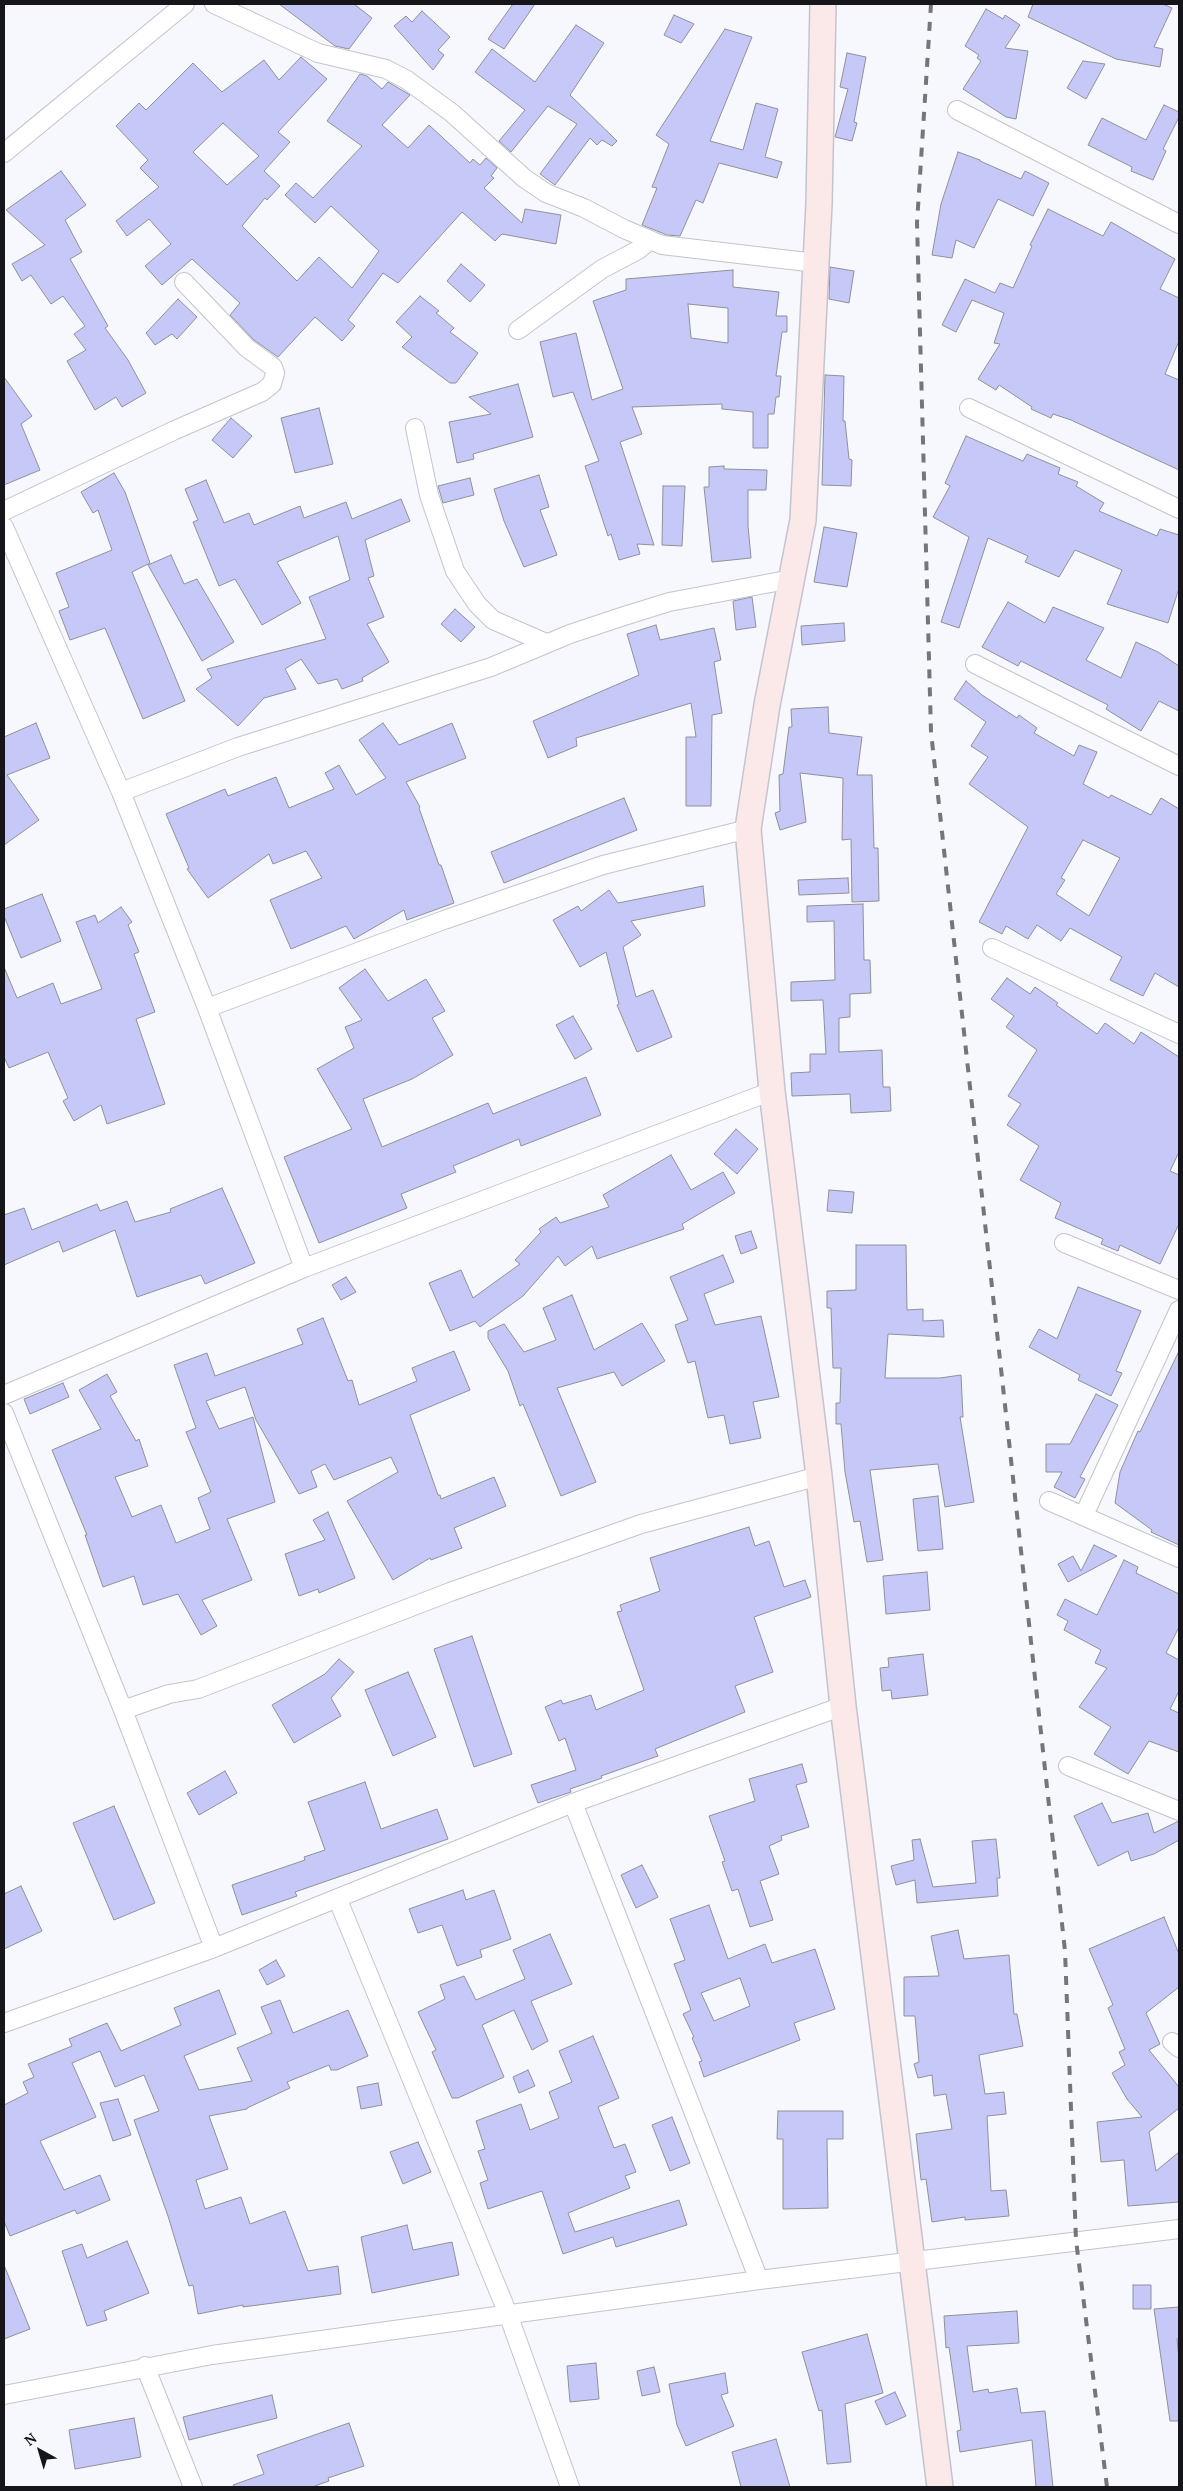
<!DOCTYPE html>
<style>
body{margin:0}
#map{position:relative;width:1183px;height:2491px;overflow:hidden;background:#f7f7fe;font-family:"PT Serif",serif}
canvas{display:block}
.frame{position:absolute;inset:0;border:5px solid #16161a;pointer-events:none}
.north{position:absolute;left:15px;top:2426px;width:50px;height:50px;-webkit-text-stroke:4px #f7f7fe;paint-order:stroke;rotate:321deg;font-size:14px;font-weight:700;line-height:20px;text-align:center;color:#16161a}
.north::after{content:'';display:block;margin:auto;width:18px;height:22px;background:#16161a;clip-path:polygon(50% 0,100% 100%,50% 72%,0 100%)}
</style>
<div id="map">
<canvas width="1183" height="2491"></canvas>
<div class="frame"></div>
<div class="north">N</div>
</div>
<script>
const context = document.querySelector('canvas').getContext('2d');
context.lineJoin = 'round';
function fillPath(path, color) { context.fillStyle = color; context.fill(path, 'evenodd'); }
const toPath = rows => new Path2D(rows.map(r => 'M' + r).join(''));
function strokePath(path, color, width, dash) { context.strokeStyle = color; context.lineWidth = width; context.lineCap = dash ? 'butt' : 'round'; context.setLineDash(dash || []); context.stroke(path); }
const building = toPath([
 [279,4,354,4,372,18,349,49,335,46,279,4],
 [513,4,535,4,504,49,488,39,513,4],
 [1033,4,1163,4,1172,8,1154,47,1163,49,1160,67,1116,59,1028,17,1033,4],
 [986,9,1003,19,1005,15,1020,25,1005,48,1028,51,1016,119,1006,117,963,89,981,61,977,58,979,55,965,46,986,9],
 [422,11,450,37,438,50,444,55,433,70,394,26,406,16,412,22,422,11],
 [674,15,694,24,681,43,664,35,674,15],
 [576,25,604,43,570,95,617,141,612,146,602,140,597,145,590,138,555,185,540,174,577,124,548,106,511,152,499,141,525,110,475,72,492,49,535,82,576,25],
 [725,29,752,37,710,141,743,150,756,103,778,109,765,157,782,162,777,178,719,163,703,203,696,200,680,236,667,235,642,225,657,188,652,187,669,144,656,135,725,29],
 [847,53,866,57,854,122,857,123,852,141,835,137,848,89,840,87,847,53],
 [301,57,327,79,278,132,290,142,264,171,280,186,267,200,265,198,242,226,297,281,319,257,352,288,379,251,331,206,315,223,285,195,296,183,313,198,362,146,327,121,360,74,367,76,382,89,388,82,410,95,382,125,408,148,429,125,470,163,473,159,480,165,486,158,497,168,491,176,494,178,484,188,522,223,525,209,561,215,556,244,502,234,495,241,462,212,398,283,383,273,348,320,355,326,342,341,315,317,278,357,254,340,230,315,240,303,192,259,162,285,145,266,171,244,149,219,127,236,116,221,159,187,140,168,148,160,116,126,139,103,146,110,193,63,222,92,264,60,279,80,301,57],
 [223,123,259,156,227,185,193,152,223,123],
 [1083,61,1105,64,1086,99,1067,88,1083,61],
 [1164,105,1179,112,1179,117,1163,149,1166,151,1153,180,1131,171,1132,167,1088,145,1102,118,1146,140,1164,105],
 [958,152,980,160,980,161,1021,179,1025,171,1049,183,1033,216,998,199,974,248,956,240,952,258,932,255,941,204,958,152],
 [61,171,86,205,65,220,82,252,70,259,108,326,105,328,128,360,146,393,122,407,116,397,95,410,67,361,86,350,74,334,85,326,63,296,51,304,31,275,22,281,12,264,45,245,6,210,61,171],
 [1048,209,1103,236,1111,222,1175,259,1160,289,1179,298,1179,341,1165,374,1179,380,1179,470,1071,420,1053,414,1051,418,1031,409,1032,407,999,385,996,390,978,379,1000,344,994,343,1004,313,972,300,956,332,942,325,965,279,995,293,1000,283,1013,288,1032,246,1030,245,1048,209],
 [461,264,485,285,470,302,447,281,461,264],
 [830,267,854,271,849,303,829,299,830,267],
 [733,270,733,287,779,292,776,316,787,316,787,332,782,332,776,376,781,376,779,397,776,397,774,414,768,414,768,448,753,448,753,412,722,409,722,404,632,407,642,434,620,442,654,545,637,544,640,554,619,560,611,534,608,536,585,466,599,461,573,392,553,397,540,342,576,333,592,400,623,389,593,301,626,290,626,279,733,270],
 [688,304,728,308,728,343,691,338,688,304],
 [420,296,439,311,436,313,454,328,450,332,478,353,456,383,450,383,402,347,412,337,396,322,420,296],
 [178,299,197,317,177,339,172,334,155,345,146,333,178,299],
 [825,375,844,376,843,421,845,421,849,459,852,460,851,486,822,485,825,375],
 [4,377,32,416,21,424,40,470,4,485,4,377],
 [518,384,533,437,473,454,474,459,457,463,449,422,491,414,469,397,518,384],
 [319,408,333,464,295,473,281,418,319,408],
 [231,418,252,436,233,458,212,440,231,418],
 [966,436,1023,461,1027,454,1060,468,1058,474,1078,482,1076,486,1104,503,1099,511,1157,536,1160,529,1179,535,1179,588,1168,623,1107,604,1122,570,1075,550,1059,577,1025,562,1028,556,988,538,959,628,941,622,969,537,933,517,950,486,945,483,966,436],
 [724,466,724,469,767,470,766,490,748,490,748,526,751,558,712,562,704,487,709,487,709,467,724,466],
 [114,473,125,492,150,563,132,572,185,701,143,719,105,628,70,640,59,611,69,607,56,573,112,550,98,510,93,513,81,492,114,473],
 [539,475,549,507,540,510,557,555,524,567,504,521,494,489,539,475],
 [470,478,474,495,443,503,438,486,470,478],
 [206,480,224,523,249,513,254,525,300,506,304,518,346,502,352,519,401,499,410,521,365,540,374,576,368,578,384,617,367,624,389,662,362,678,363,681,342,689,337,679,318,684,301,659,285,669,296,689,264,698,238,726,196,689,212,678,207,669,326,639,309,597,350,580,338,536,277,562,301,603,262,625,235,579,219,586,193,522,198,520,185,489,206,480],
 [663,486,685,486,682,546,662,545,663,486],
 [824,527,857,533,847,587,814,582,824,527],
 [171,555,184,584,197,579,234,642,202,661,148,565,171,555],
 [752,597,756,627,736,630,733,601,752,597],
 [1008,602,1045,623,1053,607,1104,628,1086,660,1121,678,1136,642,1158,652,1179,666,1179,711,1159,701,1141,731,1106,709,1108,705,1021,661,1018,666,982,647,1008,602],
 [455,609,475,627,461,642,441,624,455,609],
 [844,623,845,641,802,645,801,626,844,623],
 [656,625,660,640,714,628,721,660,714,662,722,713,712,715,711,806,686,806,686,737,696,737,691,703,576,738,577,746,548,758,533,721,639,675,627,634,656,625],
 [966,681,982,695,1017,718,1019,715,1037,728,1034,733,1074,756,1079,745,1097,752,1083,784,1109,798,1111,795,1151,815,1161,798,1179,809,1179,987,1155,973,1143,996,1110,980,1122,957,1070,928,1061,941,1037,925,1028,939,1006,926,1002,934,979,922,1028,827,969,784,988,757,971,746,986,722,954,699,966,681],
 [1083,840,1120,858,1089,916,1056,894,1065,880,1061,878,1083,840],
 [828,707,829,733,862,737,857,775,872,775,874,848,878,848,879,901,852,902,851,839,842,840,843,778,800,773,806,822,780,830,775,813,780,811,779,775,783,774,789,727,792,727,791,709,828,707],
 [36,723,50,758,7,775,39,820,4,845,4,737,36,723],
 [383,723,399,745,452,723,466,758,406,782,420,807,419,808,439,865,441,865,454,903,407,920,404,910,354,939,346,926,291,949,270,900,322,878,306,851,273,864,269,854,208,898,187,869,189,868,166,814,225,789,228,796,276,777,289,808,334,789,325,773,339,765,356,795,386,778,359,740,383,723],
 [624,798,637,830,504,883,491,852,624,798],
 [848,878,849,893,799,895,798,880,848,878],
 [703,886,705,906,631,921,641,935,623,947,636,997,653,990,672,1037,637,1052,617,1005,619,1004,606,952,580,967,553,920,578,906,581,911,609,890,618,903,703,886],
 [42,894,61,941,21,958,4,916,4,909,42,894],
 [863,904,864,960,870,960,871,993,850,994,850,1017,839,1018,839,1052,882,1050,883,1087,890,1087,891,1111,851,1113,850,1094,792,1096,791,1073,810,1072,810,1054,826,1054,823,1000,791,1001,791,982,835,980,834,921,807,922,807,906,863,904],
 [121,907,132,922,128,925,139,952,134,954,155,1012,136,1019,165,1104,107,1124,101,1105,74,1121,63,1101,68,1098,48,1052,9,1068,4,1057,4,967,17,998,53,983,61,1004,102,989,76,922,95,915,98,923,121,907],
 [365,969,388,1001,426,979,445,1011,432,1018,453,1055,412,1079,363,1099,382,1147,488,1103,493,1114,586,1077,601,1115,521,1146,519,1139,453,1166,456,1172,401,1194,407,1208,319,1243,284,1157,352,1129,317,1069,354,1048,345,1027,362,1020,339,988,365,969],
 [1007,978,1030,994,1035,987,1058,1003,1056,1005,1097,1034,1105,1023,1134,1044,1141,1032,1179,1057,1179,1152,1170,1171,1179,1175,1179,1224,1160,1264,1120,1245,1118,1251,1101,1244,1103,1239,1055,1218,1061,1203,1020,1180,1039,1146,1007,1125,1021,1104,1008,1096,1037,1050,1006,1027,1014,1016,991,999,1007,978],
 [573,1016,592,1049,575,1059,556,1025,573,1016],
 [736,1129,758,1149,737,1174,714,1154,736,1129],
 [671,1155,691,1190,723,1172,735,1193,682,1224,684,1229,597,1259,592,1246,565,1266,558,1256,523,1296,480,1327,475,1321,450,1331,429,1283,461,1270,473,1298,520,1264,515,1260,541,1232,539,1229,556,1217,560,1223,609,1207,603,1195,671,1155],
 [222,1188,255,1263,205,1284,201,1275,137,1297,115,1230,63,1252,59,1241,4,1265,4,1215,24,1208,32,1230,97,1204,100,1211,127,1201,135,1222,171,1212,170,1209,222,1188],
 [829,1190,854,1192,852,1213,827,1211,829,1190],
 [751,1231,757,1248,741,1254,735,1236,751,1231],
 [856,1245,906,1245,907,1310,923,1309,923,1321,943,1320,944,1337,888,1334,885,1378,940,1378,961,1375,963,1417,960,1417,974,1502,945,1507,938,1464,870,1470,883,1560,867,1562,860,1521,854,1522,845,1472,841,1424,836,1424,836,1403,840,1403,841,1368,833,1368,831,1308,827,1308,827,1291,856,1290,856,1245],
 [723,1255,734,1282,704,1294,715,1325,761,1316,779,1397,753,1402,761,1438,730,1444,724,1415,708,1418,695,1361,688,1363,675,1325,688,1320,670,1277,723,1255],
 [346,1277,356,1292,341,1300,332,1285,346,1277],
 [1078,1287,1141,1311,1116,1371,1122,1373,1111,1396,1078,1380,1080,1375,1029,1347,1039,1329,1057,1339,1078,1287],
 [572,1295,594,1350,642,1323,665,1361,622,1386,614,1372,557,1388,596,1482,561,1496,523,1404,520,1406,508,1371,488,1338,488,1331,504,1324,524,1352,556,1340,543,1308,572,1295],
 [323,1318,348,1381,352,1380,359,1405,417,1381,412,1368,454,1351,470,1390,410,1415,438,1495,440,1495,441,1499,494,1477,506,1506,454,1528,462,1548,431,1560,430,1558,393,1580,347,1501,398,1472,391,1457,334,1480,325,1464,311,1471,317,1487,299,1494,256,1420,245,1387,206,1401,219,1429,253,1417,275,1502,227,1519,252,1580,202,1600,217,1626,201,1635,178,1594,143,1605,134,1576,103,1587,85,1535,87,1535,52,1450,101,1429,79,1390,107,1374,117,1392,110,1396,136,1441,139,1439,148,1466,115,1477,132,1517,161,1505,176,1543,210,1529,198,1498,211,1492,186,1432,196,1428,174,1365,207,1353,215,1376,303,1344,297,1329,323,1318],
 [1179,1351,1179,1545,1151,1532,1152,1530,1115,1503,1120,1472,1138,1431,1140,1432,1179,1351],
 [63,1383,69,1397,30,1414,24,1399,63,1383],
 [1096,1394,1118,1405,1080,1477,1085,1479,1075,1498,1054,1487,1062,1472,1046,1472,1046,1444,1070,1444,1096,1394],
 [938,1496,943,1549,918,1551,913,1499,938,1496],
 [328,1512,355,1578,319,1593,318,1589,299,1596,285,1554,325,1540,313,1520,328,1512],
 [749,1527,755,1546,769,1541,784,1587,805,1580,811,1597,754,1617,773,1672,735,1686,745,1712,655,1749,658,1756,601,1776,602,1778,570,1789,571,1792,538,1803,531,1785,576,1770,565,1738,559,1741,545,1707,561,1700,563,1704,591,1695,596,1710,644,1690,617,1612,622,1611,620,1605,660,1591,650,1558,749,1527],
 [1094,1545,1117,1556,1068,1582,1058,1564,1073,1556,1081,1571,1094,1545],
 [1124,1560,1138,1567,1136,1573,1179,1594,1179,1627,1166,1653,1179,1660,1179,1691,1170,1709,1179,1713,1179,1752,1149,1741,1128,1774,1094,1754,1111,1727,1079,1707,1107,1668,1095,1663,1101,1650,1064,1630,1068,1621,1057,1615,1065,1599,1097,1615,1124,1560],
 [927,1572,930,1610,886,1614,883,1576,927,1572],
 [472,1636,512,1754,474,1767,434,1649,472,1636],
 [923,1654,928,1695,892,1699,891,1690,882,1691,880,1668,889,1667,888,1658,923,1654],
 [339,1659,354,1672,331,1698,341,1716,294,1743,272,1705,325,1674,339,1659],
 [408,1672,436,1737,393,1756,365,1690,408,1672],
 [802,1764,807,1782,796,1785,809,1827,781,1836,782,1840,769,1846,779,1874,760,1881,773,1920,750,1927,738,1889,732,1891,722,1862,725,1861,709,1816,755,1801,749,1779,802,1764],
 [225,1771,237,1793,199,1815,187,1793,225,1771],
 [365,1782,381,1829,437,1809,448,1839,295,1892,297,1896,242,1915,232,1885,305,1860,304,1857,325,1850,308,1802,365,1782],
 [1102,1803,1112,1823,1148,1813,1154,1833,1179,1821,1179,1840,1154,1854,1131,1861,1128,1851,1098,1866,1074,1816,1102,1803],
 [114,1806,155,1903,114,1920,73,1823,114,1806],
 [920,1839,933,1887,976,1883,972,1841,996,1839,1000,1878,997,1878,998,1896,917,1903,915,1880,896,1885,891,1866,914,1860,912,1840,920,1839],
 [642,1865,658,1897,636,1908,621,1875,642,1865],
 [21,1886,42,1931,4,1949,4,1894,21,1886],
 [463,1890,466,1900,494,1890,511,1939,480,1950,482,1957,457,1966,442,1925,418,1933,409,1909,463,1890],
 [709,1905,728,1959,765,1944,772,1963,815,1949,835,2009,794,2023,800,2040,704,2077,699,2062,702,2061,692,2038,694,2037,683,2014,691,2010,674,1964,685,1960,670,1919,709,1905],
 [740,1978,750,2006,714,2021,701,1993,740,1978],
 [1164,1917,1179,1954,1179,1987,1146,2013,1160,2044,1149,2050,1179,2087,1179,2108,1149,2132,1156,2171,1179,2152,1179,2202,1128,2206,1124,2160,1101,2162,1097,2122,1142,2117,1127,2099,1112,2073,1125,2065,1119,2052,1125,2049,1108,2008,1113,2005,1089,1949,1164,1917],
 [958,1930,964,1959,1009,1955,1014,2014,1017,2014,1023,2046,979,2055,985,2094,1004,2092,1006,2114,987,2116,991,2191,1006,2190,1009,2216,965,2220,965,2217,932,2222,926,2179,921,2180,916,2134,952,2129,946,2094,934,2096,932,2075,918,2078,914,2064,919,2062,915,2016,904,2016,904,1977,939,1976,931,1936,958,1930],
 [550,1934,572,1984,531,2001,548,2041,532,2050,514,2010,482,2025,504,2077,458,2098,452,2098,432,2052,436,2050,418,2012,445,1999,440,1985,464,1976,476,2000,525,1979,513,1950,550,1934],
 [276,1960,285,1976,267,1985,259,1970,276,1960],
 [219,1990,236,2034,184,2056,199,2090,252,2081,237,2048,272,2033,261,2007,280,2000,293,2033,348,2010,368,2056,337,2070,331,2070,329,2065,287,2082,290,2088,247,2108,247,2109,209,2116,228,2169,196,2180,205,2209,241,2197,250,2224,285,2211,308,2271,338,2266,341,2294,243,2307,243,2305,198,2314,193,2285,189,2286,168,2216,134,2120,159,2111,144,2075,115,2087,100,2051,72,2063,96,2117,40,2141,64,2190,100,2175,110,2200,77,2214,75,2210,10,2236,4,2221,4,2105,28,2093,23,2082,34,2077,28,2064,72,2046,69,2039,107,2023,121,2051,181,2025,174,2008,219,1990],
 [593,2036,619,2098,598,2107,614,2148,625,2144,636,2172,625,2176,630,2188,568,2213,575,2232,679,2200,687,2225,616,2247,613,2237,563,2254,542,2191,488,2209,480,2183,488,2180,478,2151,485,2149,476,2121,521,2104,530,2130,559,2118,549,2092,572,2082,559,2051,593,2036],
 [528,2070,535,2086,519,2093,513,2077,528,2070],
 [378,2083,382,2105,361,2109,357,2087,378,2083],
 [118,2099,131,2135,113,2141,100,2103,118,2099],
 [778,2111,843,2111,843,2139,827,2139,828,2208,783,2209,783,2139,777,2139,778,2111],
 [672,2117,690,2163,670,2171,652,2125,672,2117],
 [418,2142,431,2172,403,2184,390,2152,418,2142],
 [407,2225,413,2250,452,2242,459,2275,372,2293,361,2237,407,2225],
 [127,2241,149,2293,104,2311,107,2320,87,2326,62,2251,82,2244,87,2258,127,2241],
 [4,2265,30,2329,4,2339,4,2265],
 [1133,2285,1151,2285,1151,2309,1133,2309,1133,2285],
 [1179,2307,1179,2338,1177,2339,1179,2359,1179,2421,1170,2421,1154,2309,1179,2307],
 [1017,2311,1019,2343,967,2346,973,2392,988,2389,989,2393,1017,2388,1021,2413,1045,2411,1053,2487,1036,2487,1032,2440,960,2452,957,2431,961,2430,949,2347,946,2348,944,2316,1017,2311],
 [867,2334,883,2393,845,2404,851,2462,827,2464,822,2410,819,2411,802,2352,867,2334],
 [596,2363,599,2399,570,2402,567,2366,596,2363],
 [654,2367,660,2392,642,2396,637,2371,654,2367],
 [725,2373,728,2393,721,2395,734,2426,686,2446,677,2425,669,2384,725,2373],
 [895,2392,906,2416,886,2425,875,2401,895,2392],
 [272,2395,277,2418,189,2440,183,2417,272,2395],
 [134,2418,141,2457,75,2469,69,2430,134,2418],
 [349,2423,364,2466,328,2478,329,2481,312,2487,234,2487,233,2485,264,2474,257,2455,349,2423],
 [776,2439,790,2487,741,2487,732,2452,776,2439]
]);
const street = toPath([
 [214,4,318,53,386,69,407,80,452,113,524,178,546,193,584,208,624,229,662,245,816,263],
 [957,110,1179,224],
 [4,153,185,4],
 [518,330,602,269,638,250,650,240],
 [969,408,1179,509],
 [415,428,429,495,455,571,477,604,493,620,546,643],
 [4,511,175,430,262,392,272,384,275,373,273,367,247,348,184,282],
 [4,527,121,792,207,1008,304,1268],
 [975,664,1179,766],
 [121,792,238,747,491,667,570,634,621,617,669,602,792,579],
 [992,948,1179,1034],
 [207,1008,444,920,603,865,748,829],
 [1064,1243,1179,1290],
 [4,1395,304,1268,772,1091],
 [4,1413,123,1710,214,1948],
 [1049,1501,1179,1558],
 [1084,1515,1179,1310],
 [123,1710,169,1694,198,1689,450,1592,641,1524,819,1476],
 [1068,1766,1179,1811],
 [573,1803,759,2280],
 [338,1900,508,2314,570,2487],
 [4,2023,214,1948,573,1803,843,1706],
 [1172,2042,1179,2048],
 [145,2366,193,2487],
 [4,2395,212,2355,759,2280,1179,2229]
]);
const secondary = toPath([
 [823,4,819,204,803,520,767,705,748,829,772,1091,819,1476,843,1706,940,2487]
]);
const rail = toPath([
 [931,4,917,223,931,732,1065,1951,1076,2240,1107,2487]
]);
fillPath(building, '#c6c9f8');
strokePath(building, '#8f909a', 1);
strokePath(street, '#c3c4ce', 20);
strokePath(secondary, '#c3c4ce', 28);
strokePath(street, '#fff', 18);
strokePath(secondary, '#fbe8e8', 25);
strokePath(rail, '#75757b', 4, [9, 9]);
</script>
